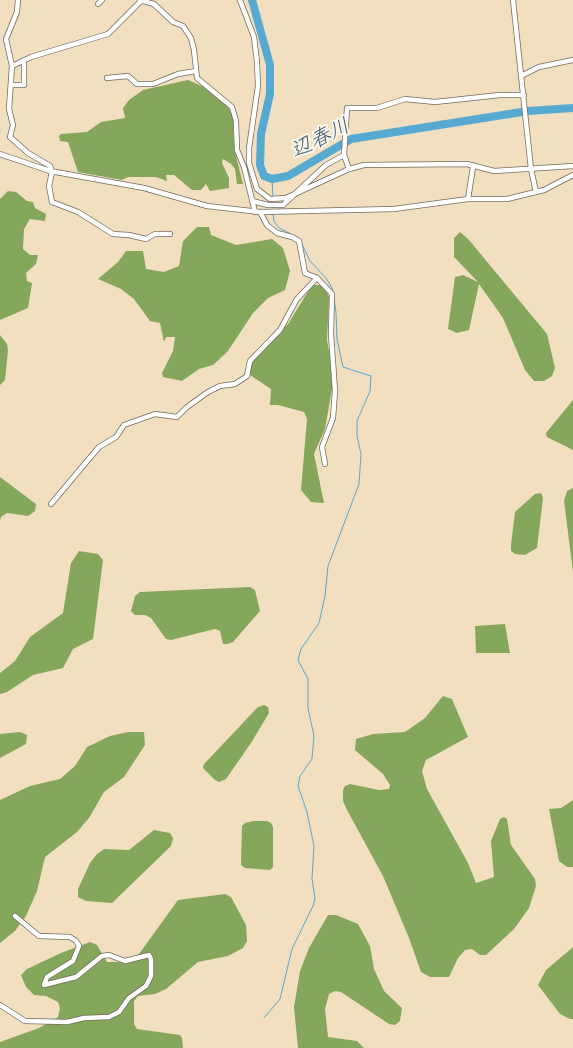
<!DOCTYPE html>
<meta charset="utf-8">
<style>
body{margin:0}
canvas{display:block;background:#f2dfc0}
</style>
<canvas width="573" height="1048"></canvas>
<script>
const context = document.querySelector('canvas').getContext('2d');
context.lineJoin = 'round';
function fillPath(path, color) { context.fillStyle = color; context.fill(path, 'evenodd'); }
const toPath = rows => new Path2D(rows.map(r => 'M' + r).join(''));
function strokePath(path, color, width, dash) { context.strokeStyle = color; context.lineWidth = width; context.lineCap = dash ? 'butt' : 'round'; context.setLineDash(dash || []); context.stroke(path); }
function label(font, color, halo, rows, align = 'center') {
  context.font = font + ' Mynerve,"Klee One",sans-serif'; context.lineWidth = 4; context.setLineDash([]); context.textBaseline = 'middle'; context.strokeStyle = halo; context.fillStyle = color; for (const [text, x, y, turn = 0] of rows) {
    context.save(); context.translate(x, y); context.rotate((+turn || 0) * Math.PI / 180); context.textAlign = isNaN(turn) ? turn : align; if (halo) context.strokeText(text, 0, 0); context.fillText(text, 0, 0); context.restore();
  }
}
const forest = toPath([
 [188,80,202,86,228,107,233,116,234,148,243,184,237,184,235,169,231,164,223,159,222,163,229,178,229,188,210,191,206,184,201,190,192,190,174,175,166,175,167,181,156,177,128,177,122,180,78,172,68,142,60,141,59,136,61,134,87,132,101,122,125,118,123,108,129,100,143,90],
 [8,191,16,192,27,201,33,202,35,208,46,214,45,221,30,219,24,229,23,249,30,255,38,255,36,264,26,273,27,281,32,283,28,308,0,320,0,199],
 [197,227,209,227,211,235,236,245,272,239,283,248,290,271,285,290,268,298,253,313,228,351,213,365,199,369,182,381,163,377,162,373,173,351,175,337,166,337,164,342,160,323,150,321,134,299,121,289,98,279,118,262,126,251,143,251,146,269,164,272,179,266,183,241],
 [460,232,469,240,547,334,555,368,552,376,544,381,534,381,525,370,503,318,479,284,469,330,457,333,448,329,455,277,463,275,478,282,454,257,454,238],
 [312,285,320,285,325,288,329,297,327,340,332,368,332,389,325,429,314,454,324,503,311,502,301,490,307,419,304,412,278,405,270,405,271,389,250,375,249,370,252,359,288,324],
 [0,335,7,344,8,350,5,380,0,385],
 [573,400,573,450,547,437,546,433],
 [0,477,36,504,35,511,28,516,7,513,1,517,0,521],
 [573,488,573,572,564,501,567,491],
 [541,493,543,498,537,548,525,555,515,554,511,551,511,545,515,512,535,494],
 [79,551,98,554,103,560,93,639,73,649,63,668,33,675,7,692,0,694,0,673,15,661,30,637,63,613,71,563],
 [250,587,255,590,260,611,233,642,227,644,223,644,220,631,215,629,171,640,166,639,151,618,145,615,135,615,131,611,135,596,140,592],
 [505,624,510,653,476,653,475,626],
 [443,696,452,699,468,737,426,760,422,771,427,789,468,863,476,883,494,877,491,841,500,819,504,817,507,819,511,845,535,879,536,886,529,908,514,929,486,955,480,955,472,949,465,950,458,958,449,977,430,977,421,972,409,938,383,876,347,810,343,801,343,790,345,786,350,784,379,790,389,789,390,785,383,774,355,750,356,739,373,734,405,732,425,718],
 [264,705,268,707,269,713,251,743,226,779,219,782,215,780,203,768,204,764,258,707],
 [20,732,27,735,26,744,0,758,0,734],
 [128,732,144,732,145,745,124,777,104,792,89,818,77,832,45,857,37,891,26,916,15,931,0,943,0,800,30,786,60,779,75,766,87,747,110,736],
 [573,800,573,867,567,867,559,861,549,809,561,808],
 [253,821,267,821,271,823,273,827,273,867,270,870,245,868,241,865,242,826,245,823],
 [154,830,170,833,173,838,171,846,112,903,86,901,78,897,78,889,90,863,97,854,104,849,129,850],
 [225,894,231,897,246,925,247,941,243,948,228,956,198,962,166,989,155,994,138,996,134,1001,134,1024,137,1029,180,1035,182,1038,183,1048,0,1048,0,1042,39,1028,58,1017,60,1008,58,1002,46,996,34,995,26,987,21,975,27,969,61,953,90,942,97,945,107,962,128,962,139,954,178,900],
 [328,915,336,915,358,924,370,946,374,969,384,991,402,1008,400,1021,395,1025,389,1024,341,992,335,991,329,994,325,1009,328,1037,357,1041,364,1048,298,1048,294,1007,300,971,309,948],
 [573,947,573,1019,570,1019,560,1014,538,985,546,970]
]);
const stream = toPath([
 [272,179,273,197],
 [264,1018,280,999,292,949,313,906,315,898,312,879,314,846,307,812,298,786,300,776,312,759,314,736,308,708,308,679,298,660,301,649,319,623,325,596,328,566,359,484,361,454,357,436,357,421,370,391,371,376,343,367,337,339,336,312,332,288,326,278,310,261,299,238,279,228,274,221,273,213]
]);
const river = toPath([
 [252,0,270,65,270,94,261,134,260,165,264,176,272,179,288,176,351,139,528,111,573,108]
]);
const minor = toPath([
 [18,0,17,12,6,39,12,66,9,109,13,125,10,137,28,153,50,166,52,172,49,186,52,202,78,212,113,234,129,235,146,239,155,234,170,234],
 [140,0,154,4,173,22,183,26,191,38,194,50,197,78,232,107,236,121,237,150,244,167,255,212],
 [240,0,254,37,257,62,258,86,249,148,249,163,257,189,270,199,286,198,349,169,364,165,467,164,494,171,573,166],
 [513,0,531,169,536,192],
 [98,4,102,0],
 [12,66,31,57,108,34,141,1],
 [521,76,539,67,573,60],
 [107,78,128,76,137,84,153,84,178,74,196,71],
 [11,85,24,85,24,60],
 [0,154,50,171,144,188,207,206,260,212,394,209,468,199,507,199,544,190,573,175],
 [349,169,344,155,347,108,377,108,405,99,435,102,500,95,524,95],
 [468,199,473,167],
 [252,201,268,205,283,205,326,165,344,155],
 [260,212,267,225,277,233,292,237,299,241,305,273,317,278,332,294,331,334,335,391,333,418,322,447,325,464],
 [51,504,99,447,116,437,124,425,155,414,177,417,187,407,208,392,220,386,235,384,247,376,250,361,280,330,297,299,317,278],
 [0,1005,25,1021,67,1022,84,1018,109,1017,119,1012,129,998,146,986,151,976,151,959,149,955,125,961,109,955,102,956,76,977,44,985,47,977,73,961,79,946,76,941,70,937,39,936,15,916]
]);
const waterNames = [
 ["辺春川",321,140,-26]
];
fillPath(forest, '#85a75c');
strokePath(stream, '#56a9d1', 1);
strokePath(river, '#56a9d1', 8);
strokePath(minor, '#716a5f', 6);
strokePath(minor, '#fff', 4.5);
label('italic 21px', '#3c5d6d', '#fbf7ec', waterNames);
</script>
